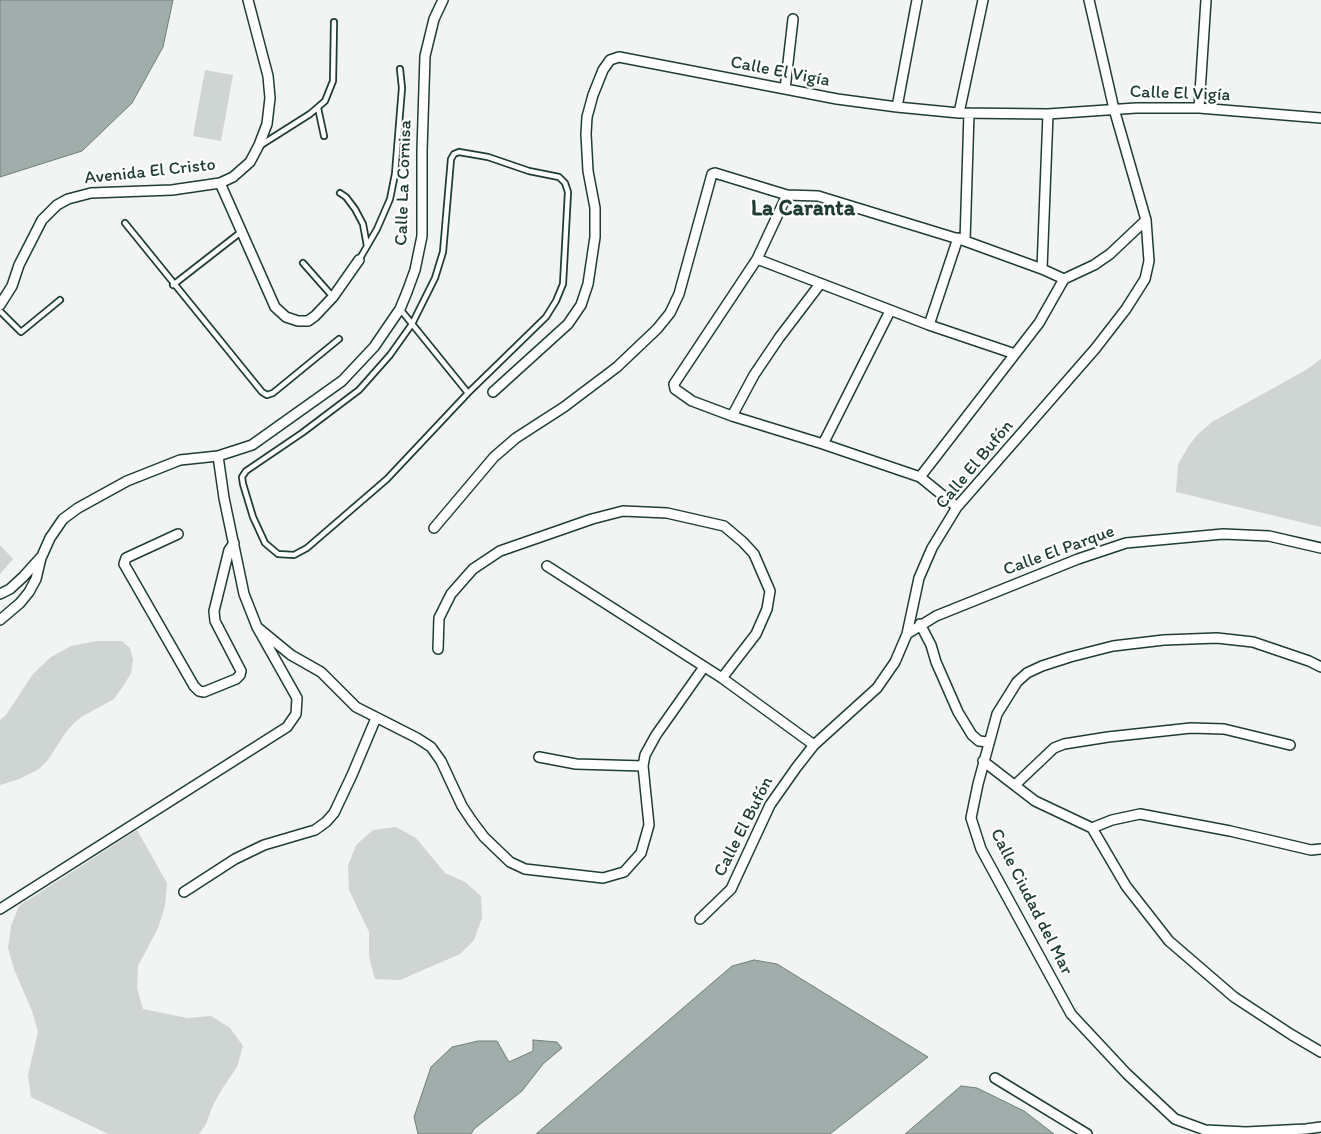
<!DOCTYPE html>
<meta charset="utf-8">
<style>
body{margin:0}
canvas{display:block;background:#f2f3f3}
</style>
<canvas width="1321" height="1134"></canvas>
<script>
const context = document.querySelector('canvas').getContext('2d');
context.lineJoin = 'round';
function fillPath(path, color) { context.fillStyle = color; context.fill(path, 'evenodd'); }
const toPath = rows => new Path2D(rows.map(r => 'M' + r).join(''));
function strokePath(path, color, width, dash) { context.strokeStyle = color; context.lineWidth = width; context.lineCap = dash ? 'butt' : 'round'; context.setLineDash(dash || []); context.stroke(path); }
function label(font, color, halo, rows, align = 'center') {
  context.font = font + ' Itim,sans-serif'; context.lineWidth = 4.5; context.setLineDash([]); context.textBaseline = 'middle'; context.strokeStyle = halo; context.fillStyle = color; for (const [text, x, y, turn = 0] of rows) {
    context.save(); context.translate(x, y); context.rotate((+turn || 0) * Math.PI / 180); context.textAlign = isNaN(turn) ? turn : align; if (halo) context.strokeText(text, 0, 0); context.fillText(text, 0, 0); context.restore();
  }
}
const green = toPath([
 [205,70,233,75,221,141,193,136],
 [1321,359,1321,527,1176,492,1178,464,1188,447,1197,435,1212,422,1306,370],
 [0,545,13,559,0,574],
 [96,641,122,641,130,648,133,659,131,673,124,685,114,699,83,716,74,723,66,732,48,760,39,769,19,779,0,785,0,720,6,715,33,674,51,657,71,646],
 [396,827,416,838,445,873,465,882,481,896,482,918,474,940,460,954,400,980,375,979,369,957,369,932,349,890,348,866,356,845,373,830],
 [137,830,167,883,165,906,158,928,138,966,137,988,143,1009,187,1018,211,1016,230,1028,243,1046,237,1067,224,1086,213,1105,206,1124,199,1134,108,1134,31,1097,28,1075,38,1032,32,1011,14,969,8,948,11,926,19,906]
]);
const water = toPath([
 [0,0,173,0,163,47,132,103,82,151,0,177,0,0],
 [754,960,777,964,928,1057,830,1134,536,1134,732,966,754,960],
 [533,1040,557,1042,562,1048,543,1064,522,1091,474,1129,471,1134,418,1134,414,1117,431,1067,452,1047,478,1041,497,1041,509,1062,533,1051,533,1040],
 [961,1086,977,1088,1024,1111,1054,1134,905,1134,961,1086]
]);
const lane = toPath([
 [318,108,324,136],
 [261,145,310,114,325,101,333,81,334,22],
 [459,152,488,157,529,171,559,177,565,183,568,192,563,284,556,301,546,317,468,393,387,479,307,548,294,555,278,554,265,543,253,517,243,484,242,477,246,471,302,433,359,390,390,355,412,324,435,278,443,252,451,159,454,154,459,152],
 [340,193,346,197,355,209,363,224,367,246],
 [125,223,262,392,267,395,273,393,339,339],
 [359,260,377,229,390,199,395,174,402,88,400,69],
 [303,263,333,297],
 [173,285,241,232],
 [400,309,468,393],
 [0,311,21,332,60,300]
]);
const street = toPath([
 [785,89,793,19],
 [897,107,917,0],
 [1199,108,1206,0],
 [959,113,983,0],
 [220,183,275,307,286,317,298,321,308,321,315,316,333,297,359,260],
 [787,195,757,259,674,384,675,389,692,401,732,416,823,444,920,477,957,507],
 [965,241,969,113],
 [757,259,929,325,1015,354],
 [1042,269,1048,114],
 [0,305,12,286,19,265,42,220,57,205,68,199,91,193,172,190,220,183,233,177,250,162,259,145,267,124,270,98,268,76,248,0],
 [929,325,958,238],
 [493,392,568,324,581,305,588,284,595,237,595,208,588,171,586,134,587,117,593,95,603,70,610,60,619,57,837,99,897,107,959,113,1048,114,1136,108,1199,108,1321,118],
 [732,416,754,375,779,338,820,284],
 [823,444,890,311],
 [920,477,1039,323,1064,279],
 [434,528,494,457,516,438,564,407,617,367,657,329,670,313,679,294,712,174,715,173,787,195,818,196,965,241,1042,269,1064,279,1094,265,1110,254,1146,220],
 [178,534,126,558,124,564,194,686,199,691,204,692,236,679,240,675,241,671,215,621,214,611,229,550,234,543],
 [547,566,722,678,814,745],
 [0,594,10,589,23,577,42,556,50,538,63,519,78,508,127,481,180,460,218,456,252,445,342,381,374,347,400,309,407,292,415,270,422,236,422,151,425,56,434,19,443,0],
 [0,620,20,603,29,592,36,579,41,558],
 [920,624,931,645,936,662,958,712,972,735,979,741,988,742],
 [257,627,291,655,321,672,356,707,417,738,431,747,441,761,462,806,472,821,484,837,510,862,525,869,603,878,624,872,641,853,649,825,643,766,645,755,656,735,704,667],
 [907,634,936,616,1078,559,1126,543,1223,534,1269,536,1321,548],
 [438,649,439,618,451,594,473,569,500,551,592,519,623,511,667,513,724,526,743,542,754,554,770,591,767,609,756,634,722,678],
 [1321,667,1309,661,1253,642,1217,638,1164,640,1113,646,1070,657,1042,666,1027,673,1017,682,997,714,978,784,971,818,981,849,1071,1014,1127,1074,1175,1119,1205,1130,1246,1132,1306,1129,1321,1127],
 [539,757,576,764,643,766],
 [983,761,1035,801,1092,828,1126,886,1169,941,1234,997,1292,1035,1321,1052],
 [1015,785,1054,748,1064,744,1108,737,1191,728,1224,729,1290,745],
 [1092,828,1112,820,1140,814,1230,831,1311,850,1321,849],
 [184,892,235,859,264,845,315,830,326,822,334,813,352,775,376,718],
 [0,909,287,727,296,714,297,698,257,627,244,594,224,498,218,456],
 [700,919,731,889,770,805,796,768,814,745,877,688,895,662,907,634,919,578,932,548,957,507,1095,349,1126,309,1145,279,1149,261,1146,220,1114,109,1089,0],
 [995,1078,1087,1134]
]);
const streetNames = [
 ["Calle El Vigía",780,72,11],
 ["Calle El Vigía",1180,94,2],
 ["Avenida El Cristo",150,172,-6],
 ["Calle La Cornisa",404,183,-88],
 ["Calle El Bufón",975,465,-50],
 ["Calle El Parque",1059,551,-20],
 ["Calle El Bufón",744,827,-63],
 ["Calle Ciudad del Mar",1031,902,63]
];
const districtNames = [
 ["La Caranta",803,209]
];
fillPath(green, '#ced5d3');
fillPath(water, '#a1adaa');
strokePath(water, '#6d807b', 1);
strokePath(lane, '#1f3d34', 8);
strokePath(street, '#1f3d34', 12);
strokePath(lane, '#fff', 4.5);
strokePath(street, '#fff', 9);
label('18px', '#1f3d34', '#fff', streetNames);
label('bold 22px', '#1f3d34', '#fff', districtNames);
</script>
